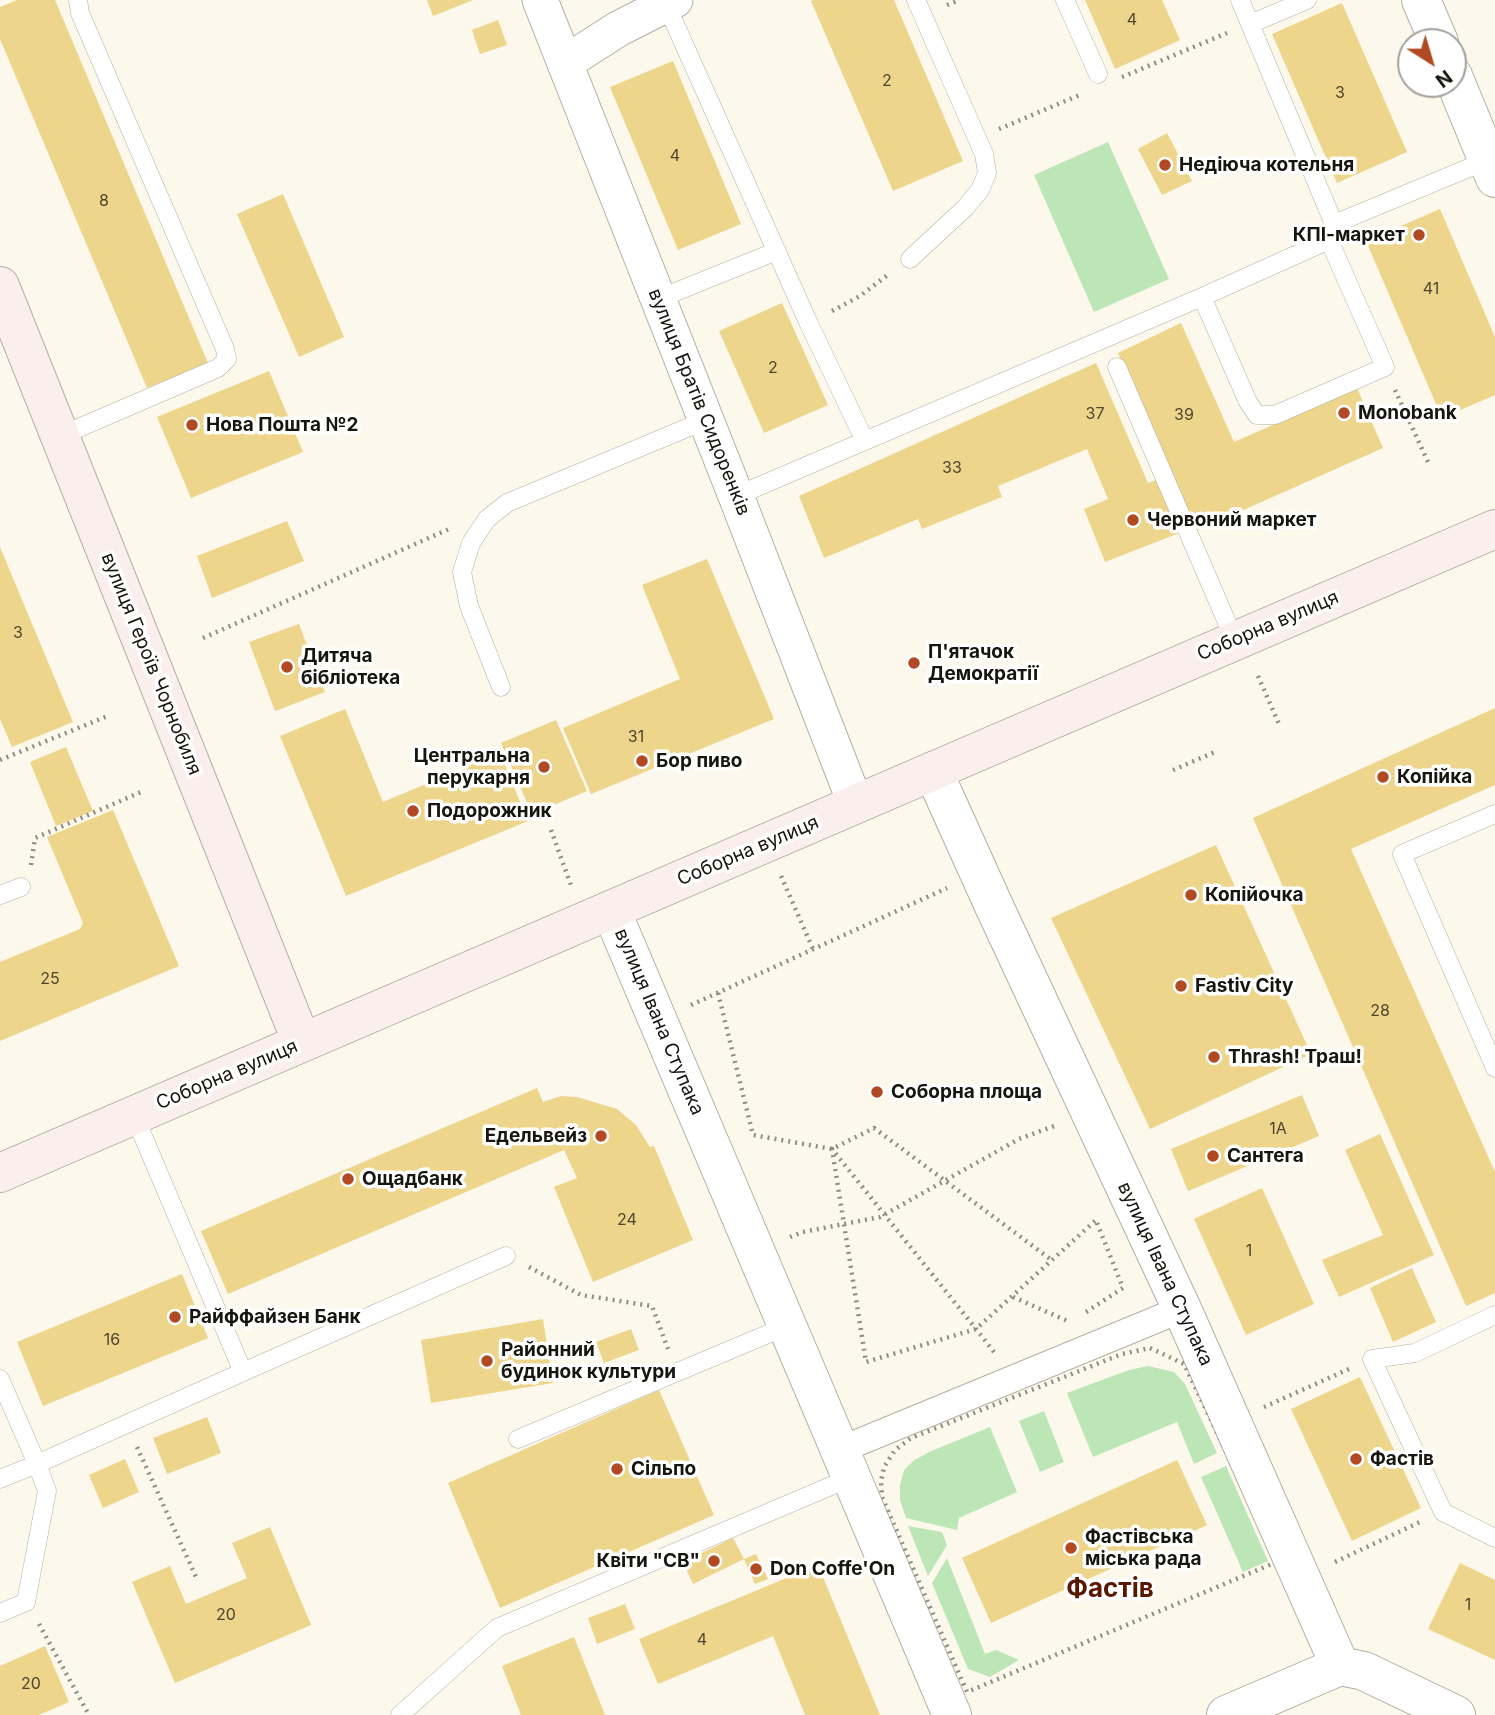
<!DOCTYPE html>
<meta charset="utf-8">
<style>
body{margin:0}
#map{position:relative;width:1495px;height:1715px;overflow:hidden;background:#fcf8eb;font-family:Inter,sans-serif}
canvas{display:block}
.north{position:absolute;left:1397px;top:28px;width:70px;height:70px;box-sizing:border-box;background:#fff;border:2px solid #a2a19f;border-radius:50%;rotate:143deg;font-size:19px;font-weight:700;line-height:28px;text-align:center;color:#161510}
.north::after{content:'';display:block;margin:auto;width:24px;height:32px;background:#b14a22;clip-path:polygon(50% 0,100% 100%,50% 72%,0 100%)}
</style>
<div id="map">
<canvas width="1495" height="1715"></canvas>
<div class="north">N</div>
</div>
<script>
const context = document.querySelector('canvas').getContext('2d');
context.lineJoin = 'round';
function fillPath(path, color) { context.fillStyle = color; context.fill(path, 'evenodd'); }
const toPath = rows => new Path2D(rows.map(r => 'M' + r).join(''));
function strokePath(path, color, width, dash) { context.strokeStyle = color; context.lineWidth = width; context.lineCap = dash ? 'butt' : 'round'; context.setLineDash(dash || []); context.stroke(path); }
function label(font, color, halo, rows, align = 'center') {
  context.font = font + ' Inter,sans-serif'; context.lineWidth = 7; context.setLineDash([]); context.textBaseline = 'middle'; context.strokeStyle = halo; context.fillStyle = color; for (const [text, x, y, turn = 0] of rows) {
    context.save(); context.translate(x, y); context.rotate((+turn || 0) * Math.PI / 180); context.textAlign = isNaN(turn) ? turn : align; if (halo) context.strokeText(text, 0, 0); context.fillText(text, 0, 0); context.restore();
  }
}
const green = toPath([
 [1108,142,1169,279,1094,312,1034,175],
 [1148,1366,1174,1372,1185,1384,1217,1453,1194,1464,1177,1422,1093,1457,1067,1393,1129,1370],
 [1044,1411,1064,1462,1040,1472,1019,1421],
 [990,1427,1017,1492,959,1518,957,1530,906,1518,900,1500,900,1485,904,1470,913,1461,929,1452],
 [1226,1466,1268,1561,1243,1572,1201,1477],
 [908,1526,942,1532,947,1545,928,1576],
 [947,1558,985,1654,996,1650,1019,1660,990,1677,968,1669,932,1583]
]);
const building = toPath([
 [17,0,55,0,208,363,147,388,0,39,0,7],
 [427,0,473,0,433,16],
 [814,0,894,0,963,161,893,191,811,1],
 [1085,0,1162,0,1180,40,1115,69],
 [1342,3,1407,152,1337,183,1272,34],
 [498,20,507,45,480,54,472,30],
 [673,61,741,224,678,250,610,87],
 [1167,133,1192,181,1162,195,1138,149],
 [283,194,344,337,299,357,237,214],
 [1440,209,1495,337,1495,395,1442,418,1366,241],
 [782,303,828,405,764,433,719,331],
 [1181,323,1234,442,1357,388,1383,448,1196,531,1118,353],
 [1096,363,1148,483,1161,478,1182,532,1105,562,1084,509,1108,499,1087,449,998,486,1002,497,922,529,918,519,824,558,799,496],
 [269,371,303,452,191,498,157,417],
 [287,521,304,561,212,598,197,556],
 [0,547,73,722,12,747,0,719],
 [707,559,774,719,591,794,563,728,680,679,642,585],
 [299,624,325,692,275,711,249,642],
 [1495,708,1495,785,1351,849,1495,1172,1495,1293,1466,1306,1253,818],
 [345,709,383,802,500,753,528,821,346,896,280,736],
 [556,720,587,791,532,814,501,743],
 [66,747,93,811,56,826,30,762],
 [113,810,179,966,0,1041,0,962,80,929,83,923,47,837],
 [1216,845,1311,1054,1150,1129,1051,918],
 [537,1088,543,1102,561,1096,577,1097,617,1109,636,1125,650,1147,654,1146,693,1240,593,1282,554,1187,577,1178,564,1150,228,1294,201,1231],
 [1302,1095,1319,1136,1188,1191,1171,1149],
 [1380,1134,1434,1255,1339,1297,1322,1260,1383,1235,1345,1150],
 [1262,1188,1314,1304,1246,1335,1194,1219],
 [1412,1268,1436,1322,1393,1342,1370,1288],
 [182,1274,208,1338,43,1406,17,1342],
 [543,1319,553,1383,431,1403,421,1340],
 [631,1329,639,1350,604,1363,596,1342],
 [1360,1377,1421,1508,1352,1541,1291,1409],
 [659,1390,714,1515,500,1608,448,1483],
 [207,1417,221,1453,167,1474,153,1438],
 [125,1459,139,1492,103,1508,89,1475],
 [1177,1460,1207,1525,991,1623,962,1558],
 [270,1527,311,1625,175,1683,132,1582,170,1566,186,1604,247,1578,232,1543],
 [733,1538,744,1559,693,1584,683,1562],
 [756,1554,768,1579,755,1584,744,1559],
 [1460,1563,1495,1580,1495,1660,1428,1629],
 [818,1565,880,1715,805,1715,773,1636,658,1684,639,1639],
 [625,1604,635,1629,597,1644,588,1618],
 [574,1637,605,1715,521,1715,502,1666],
 [45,1646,69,1702,39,1715,0,1715,0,1666]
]);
const path = toPath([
 [947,5,960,0],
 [1122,77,1227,33],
 [999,129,1082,94],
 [832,311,860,296,889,274],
 [1395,390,1428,462],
 [203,638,449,529],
 [1258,676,1279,724],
 [0,760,110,715],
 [1173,770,1215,752],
 [551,830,572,888],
 [31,865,35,838,141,792],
 [781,876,813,949],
 [718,993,753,1135,832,1149,874,1128,1053,1261],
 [691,1005,947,888],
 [790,1237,803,1232,880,1217,1019,1139,1057,1125],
 [529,1267,581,1295,652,1306,668,1349],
 [1013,1297,1070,1322],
 [1086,1312,1123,1288,1097,1223],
 [1150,1348,1184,1364,1279,1561,967,1692,882,1497,881,1482,884,1467,895,1450,911,1438,1122,1354,1150,1348],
 [994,1352,976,1329,832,1149,866,1362,976,1329,1096,1220],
 [1264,1407,1349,1369],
 [137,1447,196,1577],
 [1335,1562,1420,1522],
 [39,1624,89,1715]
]);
const service = toPath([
 [1065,0,1098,74],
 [1240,0,1250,24,1307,0],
 [666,4,809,324,865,441],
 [1250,24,1334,224,1488,160],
 [910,259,965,208,980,190,987,173,984,154,916,0],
 [1202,297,1248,402,1257,415,1275,415,1385,367,1329,240,1334,224],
 [658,299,777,251],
 [1117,367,1235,641],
 [60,436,218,368,227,359,225,349,80,13,78,0],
 [736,496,1202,297,1329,240],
 [501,687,469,606,462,572,471,543,487,519,507,503,706,420],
 [1495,814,1402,854,1495,1068],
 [0,895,21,887],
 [1495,1315,1415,1353,1372,1359,1443,1512,1495,1538],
 [243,1372,506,1256],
 [0,1379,37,1464,243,1372,134,1115],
 [518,1439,787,1326],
 [0,1479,37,1464,47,1491,26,1602,0,1613],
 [400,1715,497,1628,852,1477]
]);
const pedestrian = toPath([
 [840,1450,1182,1309]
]);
const minor = toPath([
 [540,0,736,496,856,805],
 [565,63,618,29,675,0]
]);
const tertiary = toPath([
 [1421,0,1439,42],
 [1453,76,1495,178],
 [933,771,994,906,1182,1309,1340,1666],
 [611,910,952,1715],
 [1340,1666,1364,1671,1456,1715],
 [1226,1715,1340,1666]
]);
const secondary = toPath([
 [0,286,302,1043],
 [0,1173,1495,529]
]);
const markers = [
 [1165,165,7,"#b14a22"],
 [1419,235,7,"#b14a22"],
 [1344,413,7,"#b14a22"],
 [192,425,7,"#b14a22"],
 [1133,520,7,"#b14a22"],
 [914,663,7,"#b14a22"],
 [287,667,7,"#b14a22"],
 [642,761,7,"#b14a22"],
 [544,767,7,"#b14a22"],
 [1383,777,7,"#b14a22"],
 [413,811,7,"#b14a22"],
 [1191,895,7,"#b14a22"],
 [1181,986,7,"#b14a22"],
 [1214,1057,7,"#b14a22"],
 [877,1092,7,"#b14a22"],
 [601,1136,7,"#b14a22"],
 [1213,1156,7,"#b14a22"],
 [348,1179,7,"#b14a22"],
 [175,1317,7,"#b14a22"],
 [487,1361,7,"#b14a22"],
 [1356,1459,7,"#b14a22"],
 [617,1469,7,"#b14a22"],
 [1071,1548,7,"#b14a22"],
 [714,1561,7,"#b14a22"],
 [756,1569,7,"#b14a22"]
];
const numberNames = [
 ["4",1132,20],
 ["2",887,81],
 ["3",1340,93],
 ["4",675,156],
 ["8",104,201],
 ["41",1431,289],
 ["2",773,368],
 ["37",1095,414],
 ["39",1184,415],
 ["33",952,468],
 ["3",18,633],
 ["31",636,737],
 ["25",50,979],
 ["28",1380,1011],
 ["1А",1278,1129],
 ["24",627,1220],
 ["1",1249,1251],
 ["16",112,1340],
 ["1",1468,1605],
 ["20",226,1615],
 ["4",702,1640],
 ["20",31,1684]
];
const poiNames = [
 ["Недіюча котельня",1179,165],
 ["КПІ-маркет",1405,235,"right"],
 ["Monobank",1358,413],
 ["Нова Пошта №2",206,425],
 ["Червоний маркет",1147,520],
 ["П'ятачок",928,652],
 ["Демократії",928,674],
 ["Дитяча",301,656],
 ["бібліотека",301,678],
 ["Центральна",530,756,"right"],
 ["перукарня",530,778,"right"],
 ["Бор пиво",656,761],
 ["Копійка",1397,777],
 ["Подорожник",427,811],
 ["Копійочка",1205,895],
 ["Fastiv City",1195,986],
 ["Thrash! Траш!",1228,1057],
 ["Соборна площа",891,1092],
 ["Едельвейз",587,1136,"right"],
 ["Сантега",1227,1156],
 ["Ощадбанк",362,1179],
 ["Райффайзен Банк",189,1317],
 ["Районний",501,1350],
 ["будинок культури",501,1372],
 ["Фастів",1370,1459],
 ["Сільпо",631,1469],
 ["Фастівська",1085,1537],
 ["міська рада",1085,1559],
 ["Квіти \"СВ\"",700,1561,"right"],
 ["Don Coffe'On",770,1569]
];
const streetNames = [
 ["вулиця Братів Сидоренків",699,402,68],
 ["Соборна вулиця",1268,626,-23],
 ["вулиця Героїв Чорнобиля",151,664,68],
 ["Соборна вулиця",748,851,-23],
 ["вулиця Івана Ступака",659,1022,67],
 ["Соборна вулиця",227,1075,-23],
 ["вулиця Івана Ступака",1165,1274,65]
];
const districtNames = [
 ["Фастів",1110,1589]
];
fillPath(green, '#bde6b7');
fillPath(building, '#eed58c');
strokePath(service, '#b3afa3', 19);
strokePath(pedestrian, '#b3afa3', 28);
strokePath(minor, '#b3afa3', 37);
strokePath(tertiary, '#b3afa3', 40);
strokePath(secondary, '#b3afa3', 40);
strokePath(path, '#908e84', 4.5, [2, 5]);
strokePath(service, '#fff', 18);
strokePath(pedestrian, '#fff', 26);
strokePath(minor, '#fff', 35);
strokePath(tertiary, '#fff', 38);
strokePath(secondary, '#fbefee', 38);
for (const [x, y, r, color] of markers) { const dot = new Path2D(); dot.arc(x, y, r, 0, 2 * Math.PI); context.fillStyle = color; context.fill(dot); strokePath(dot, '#fff', 2.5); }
label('16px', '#4c452f', null, numberNames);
label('bold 19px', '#161510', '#fff', poiNames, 'left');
label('19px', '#161510', '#fff', streetNames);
label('bold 26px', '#571700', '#fff', districtNames);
</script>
